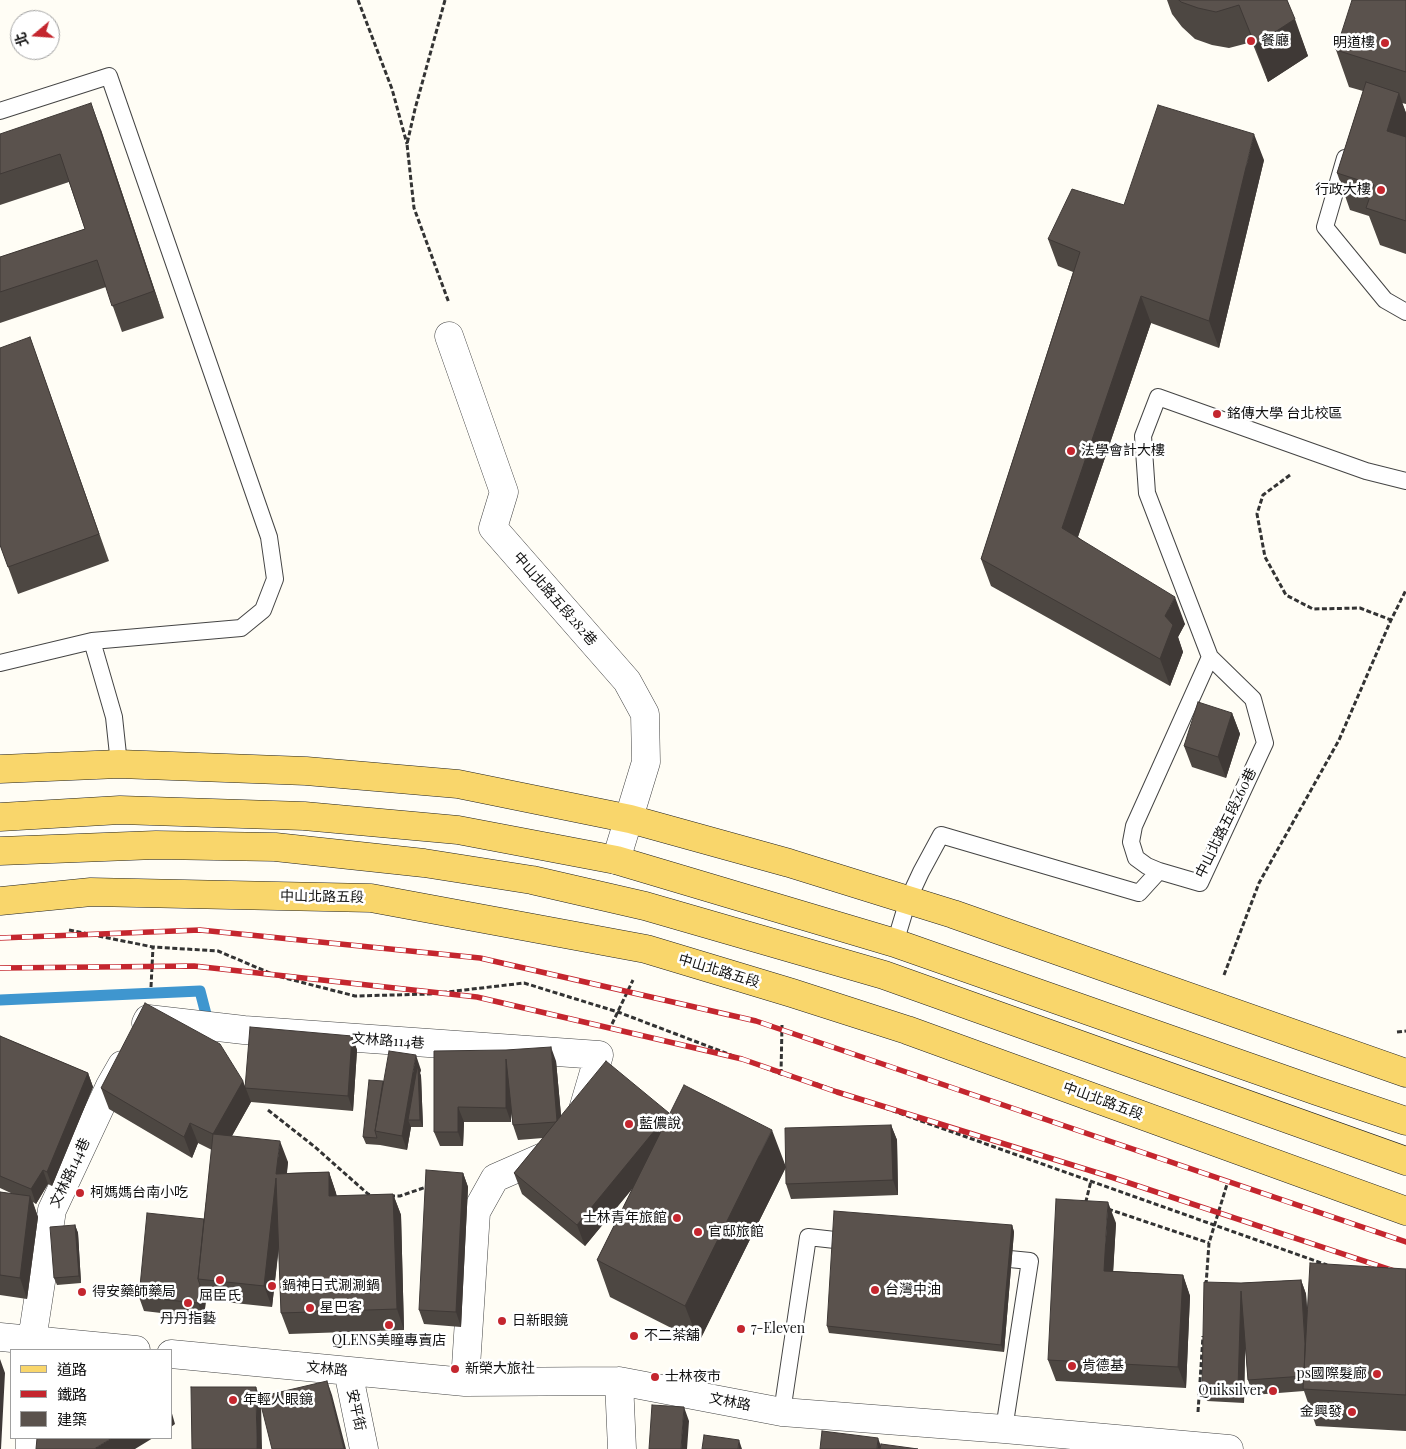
<!DOCTYPE html>
<meta charset="utf-8">
<style>
body{margin:0}
#map{position:relative;width:1406px;height:1449px;overflow:hidden;background:#fffdf5;font-family:"Playfair Display","Noto Sans TC",serif}
canvas{display:block}
.legend{position:absolute;left:10px;top:1349px;width:162px;height:90px;box-sizing:border-box;background:#fff;border:1px solid #a0a0a0;margin:0;padding:6px 9px;list-style:none;font-size:15px;color:#111}
.legend li{display:flex;align-items:center;gap:10px;height:25px}
.legend b{width:25px;border:1px solid #a0a0a0}
.north{position:absolute;left:10px;top:10px;width:50px;height:50px;box-sizing:border-box;background:#fff;border:1px solid #a0a0a0;border-radius:50%;rotate:252deg;font-size:14px;font-weight:700;line-height:20px;text-align:center;color:#111}
.north::after{content:'';display:block;margin:auto;width:18px;height:22px;background:#c4262e;clip-path:polygon(50% 0,100% 100%,50% 72%,0 100%)}
</style>
<div id="map">
<canvas width="1406" height="1449"></canvas>
<ul class="legend">
<li><b style="height:6px;background:#f9d66b"></b>道路</li>
<li><b style="height:6px;background:#c4262e"></b>鐵路</li>
<li><b style="height:14px;background:#5a524d"></b>建築</li>
</ul>
<div class="north">北</div>
</div>
<script>
const context = document.querySelector('canvas').getContext('2d');
context.lineJoin = 'round';
const toPath = rows => new Path2D(rows.map(r => 'M' + r).join(''));
function strokePath(path, color, width, dash) { context.strokeStyle = color; context.lineWidth = width; context.lineCap = dash ? 'butt' : 'round'; context.setLineDash(dash || []); context.stroke(path); }
function fillPath(path, color) { context.fillStyle = color; context.fill(path, 'evenodd'); }
function label(font, color, halo, rows, align = 'center') {
  context.font = font + ' "Playfair Display","Noto Sans TC",serif'; context.lineWidth = 5; context.setLineDash([]); context.textBaseline = 'middle'; context.strokeStyle = halo; context.fillStyle = color; for (const [text, x, y, turn = 0] of rows) {
    context.save(); context.translate(x, y); context.rotate((+turn || 0) * Math.PI / 180); context.textAlign = isNaN(turn) ? turn : align; if (halo) context.strokeText(text, 0, 0); context.fillText(text, 0, 0); context.restore();
  }
}
const stream = toPath([
 [0,1000,200,991,207,1018]
]);
const path = toPath([
 [358,0,392,89,407,144],
 [445,0,415,109,407,144,414,208,449,303],
 [1290,475,1263,495,1257,514,1265,557,1286,595,1313,609,1360,608,1391,620],
 [69,930,153,947,218,951,277,976,355,996,430,994,524,983,618,1012,781,1074,817,1084,1327,1265],
 [1224,975,1259,883,1339,740,1391,620,1406,590],
 [151,987,153,947],
 [612,1024,633,980],
 [1397,1032,1406,1031],
 [781,1074,782,1025],
 [268,1110,315,1147,368,1194,371,1195],
 [390,1196,400,1196,429,1186],
 [1087,1202,1086,1201,1091,1181],
 [1108,1209,1209,1243],
 [1206,1285,1209,1243,1228,1181],
 [1198,1412,1203,1336]
]);
const lane = toPath([
 [0,111,109,76,269,537,275,579,263,610,241,628,92,641,0,663],
 [1345,158,1325,227,1385,300,1406,312],
 [92,641,114,717,119,764],
 [1159,871,1147,866,1136,858,1131,842,1134,826,1210,657],
 [895,943,908,900,921,872,941,835,1139,893,1159,871,1200,883,1265,743,1253,699,1210,657,1147,493,1143,436,1158,397,1366,471,1406,481],
 [989,1257,1030,1261,1004,1429],
 [782,1412,808,1237,853,1242]
]);
const street = toPath([
 [449,336,504,492,493,528,627,681,645,714,646,762,616,860],
 [146,1023,148,1019,244,1030,599,1055,582,1113],
 [0,1337,136,1350],
 [31,1350,32,1340,52,1210,110,1086,122,1065],
 [171,1354,465,1382,619,1381,782,1412,1004,1429,1229,1449],
 [348,1371,364,1449],
 [619,1381,622,1449],
 [465,1382,476,1212,495,1178,552,1153],
 [30,1449,30,1438]
]);
const primary = toPath([
 [0,769,119,764,306,771,458,784,630,819,789,863,953,914,1406,1073],
 [0,817,120,810,304,816,458,830,616,860,895,943,1317,1091,1406,1121],
 [0,851,156,845,275,847,424,863,532,880,645,906,884,975,1406,1161],
 [0,901,91,892,371,898,646,949,792,993,907,1030,1406,1211]
]);
const rail = toPath([
 [0,938,200,930,480,958,756,1021,1406,1242],
 [0,968,194,966,477,997,742,1059,837,1092,1111,1177,1406,1275]
]);
const wall = toPath([
 [1167,0,1287,0,1308,56,1268,82,1252,42,1229,48,1212,45,1195,39,1182,27,1172,14],
 [1406,0,1406,104,1402,103,1406,113,1406,254,1380,245,1369,216,1350,210,1337,173,1363,91,1349,87,1336,50],
 [101,130,164,318,122,332,106,287,0,323,0,257,85,229,69,182,0,205,0,134],
 [1264,160,1219,348,1151,323,1078,537,1185,624,1178,637,1183,652,1170,686,991,586,981,559,1073,272,1058,266,1048,239,1124,205],
 [30,337,109,561,18,594,0,545],
 [1232,713,1240,734,1226,778,1192,767,1184,746],
 [0,1036,88,1073,93,1087,52,1186,48,1184,36,1204,33,1202,38,1217,27,1299,0,1295,0,1192,13,1194,0,1188],
 [352,1036,357,1050,353,1111,251,1102,232,1136,288,1162,287,1173,329,1172,337,1196,393,1194,401,1215,404,1330,289,1334,281,1313,279,1247,272,1307,206,1300,206,1299,204,1318,144,1311,139,1297,204,1219,212,1150,198,1143,192,1158,109,1109,101,1088,243,1081,245,1088],
 [434,1051,556,1061,561,1116,670,1114,786,1167,891,1125,897,1140,898,1195,791,1199,786,1184,786,1167,699,1342,610,1297,597,1260,633,1188,585,1246,522,1194,514,1173,543,1138,518,1140,513,1125,511,1113,511,1122,464,1122,463,1146,440,1146,434,1132],
 [421,1070,420,1073,421,1076,423,1127,411,1127,407,1150,380,1145,366,1144,363,1137,383,1081],
 [463,1173,468,1187,461,1327,424,1324,419,1310],
 [1116,1223,1113,1271,1183,1275,1190,1296,1186,1388,1056,1381,1048,1360],
 [75,1225,78,1233,81,1283,57,1285,54,1278],
 [1012,1225,1014,1232,1004,1352,829,1333,827,1326],
 [1406,1269,1406,1431,1316,1426,1304,1391,1253,1395,1248,1380,1245,1345,1244,1403,1207,1401,1202,1387,1241,1283,1301,1280,1306,1294,1307,1310]
]);
const shadedWall = toPath([
 [1295,19,1308,56,1268,82,1255,45],
 [1399,93,1406,113,1406,150,1387,131],
 [91,103,101,130,164,318,154,291],
 [1254,134,1264,160,1219,348,1209,321],
 [1141,296,1151,323,1072,554,1062,528],
 [1175,597,1185,624,1178,637,1183,652,1170,686,1160,659,1165,616],
 [1232,713,1240,734,1226,778,1218,757],
 [352,1036,357,1050,353,1111,348,1096],
 [551,1047,556,1061,563,1136,557,1122],
 [416,1055,421,1070,420,1073,421,1076,423,1127,420,1120,408,1120,411,1127,407,1150,402,1136],
 [506,1059,511,1074,511,1122,506,1108],
 [88,1073,93,1087,52,1186,47,1172],
 [243,1081,251,1102,221,1155,213,1134],
 [458,1107,464,1122,463,1146,458,1132],
 [669,1113,677,1134,585,1246,577,1225],
 [190,1123,198,1143,192,1158,184,1137],
 [891,1125,897,1140,898,1195,893,1180],
 [772,1130,786,1167,699,1342,685,1306],
 [280,1141,288,1162,284,1195,276,1174],
 [43,1170,48,1184,36,1204,31,1189],
 [329,1172,336,1193,337,1217,329,1196],
 [463,1173,468,1187,461,1327,456,1312],
 [276,1178,284,1199,272,1307,264,1286],
 [393,1194,401,1215,404,1330,397,1309],
 [30,1196,38,1217,27,1299,20,1278],
 [1108,1202,1116,1223,1112,1292,1104,1271],
 [75,1225,78,1233,81,1283,79,1276],
 [1012,1225,1014,1232,1004,1352,1001,1345],
 [1183,1275,1190,1296,1186,1388,1178,1367],
 [1301,1280,1306,1294,1313,1390,1308,1376],
 [200,1285,206,1299,204,1318,198,1303],
 [1241,1291,1246,1306,1244,1403,1238,1388],
 [0,1359,5,1373,1,1449,0,1449],
 [327,1381,332,1395,346,1449,344,1449],
 [256,1387,261,1401,262,1449,257,1449],
 [684,1407,689,1421,687,1449,681,1449],
 [171,1410,175,1424,171,1427],
 [112,1438,153,1438,135,1449,94,1449],
 [878,1438,882,1449,877,1449],
 [739,1440,742,1449,738,1449]
]);
const building = toPath([
 [1179,0,1287,0,1295,19,1255,45,1239,5,1216,12,1198,8,1181,2,1179,0],
 [1352,0,1406,0,1406,72,1336,50,1352,0],
 [1366,82,1399,93,1387,131,1406,137,1406,221,1366,208,1374,185,1337,173,1366,82],
 [91,103,154,291,112,306,97,260,0,292,0,257,85,229,60,154,0,174,0,134,91,103],
 [1158,105,1254,134,1209,321,1141,296,1062,528,1175,597,1165,616,1173,625,1160,659,981,559,1080,252,1048,239,1072,189,1124,205,1158,105],
 [30,337,99,534,8,567,0,545,0,348,30,337],
 [1198,702,1232,713,1218,757,1184,746,1198,702],
 [145,1003,220,1044,243,1081,213,1134,190,1123,184,1137,101,1088,145,1003],
 [250,1027,352,1036,348,1096,245,1088,250,1027],
 [0,1036,88,1073,47,1172,43,1170,31,1189,0,1176,0,1036],
 [551,1047,557,1121,556,1122,513,1125,506,1059,506,1108,458,1107,458,1132,434,1132,434,1051,506,1050,551,1047],
 [389,1051,416,1055,402,1136,375,1131,389,1051],
 [606,1061,669,1113,577,1225,514,1173,606,1061],
 [417,1068,418,1068,420,1120,408,1120,417,1068],
 [369,1080,383,1081,375,1131,377,1138,363,1137,369,1080],
 [684,1085,772,1130,685,1306,597,1260,684,1085],
 [891,1125,893,1180,786,1184,785,1128,891,1125],
 [213,1134,280,1141,276,1174,329,1172,329,1196,393,1194,397,1309,281,1313,276,1178,264,1286,198,1279,213,1134],
 [426,1170,463,1173,456,1312,419,1310,426,1170],
 [0,1192,30,1196,20,1278,0,1275,0,1192],
 [1056,1199,1108,1202,1104,1271,1183,1275,1178,1367,1048,1360,1056,1199],
 [834,1211,1012,1225,1001,1345,827,1326,834,1211],
 [147,1213,204,1219,198,1279,200,1285,198,1303,139,1297,147,1213],
 [75,1225,79,1276,54,1278,50,1227,75,1225],
 [1310,1263,1406,1269,1406,1395,1303,1389,1310,1263],
 [1301,1280,1305,1344,1304,1376,1248,1380,1241,1291,1238,1388,1202,1387,1204,1282,1241,1283,1301,1280],
 [327,1381,344,1449,272,1449,259,1397,327,1381],
 [191,1387,256,1387,257,1449,192,1449,191,1387],
 [652,1405,684,1407,681,1449,649,1449,652,1405],
 [822,1431,878,1438,877,1449,820,1449,822,1431],
 [704,1435,739,1440,738,1449,702,1449,704,1435],
 [37,1438,112,1438,94,1449,36,1449,37,1438],
 [881,1444,918,1449,880,1449,881,1444]
]);
const markers = [
 [1251,41,5,"#c4262e"],
 [1385,43,5,"#c4262e"],
 [1381,190,5,"#c4262e"],
 [1217,414,5,"#c4262e"],
 [1071,451,5,"#c4262e"],
 [629,1124,5,"#c4262e"],
 [80,1193,5,"#c4262e"],
 [677,1218,5,"#c4262e"],
 [698,1232,5,"#c4262e"],
 [220,1280,5,"#c4262e"],
 [272,1286,5,"#c4262e"],
 [875,1290,5,"#c4262e"],
 [82,1292,5,"#c4262e"],
 [188,1303,5,"#c4262e"],
 [310,1308,5,"#c4262e"],
 [502,1321,5,"#c4262e"],
 [389,1325,5,"#c4262e"],
 [741,1329,5,"#c4262e"],
 [634,1336,5,"#c4262e"],
 [1072,1366,5,"#c4262e"],
 [455,1369,5,"#c4262e"],
 [1377,1374,5,"#c4262e"],
 [655,1377,5,"#c4262e"],
 [1273,1391,5,"#c4262e"],
 [233,1400,5,"#c4262e"],
 [1352,1412,5,"#c4262e"]
];
const poiNames = [
 ["餐廳",1261,41],
 ["明道樓",1375,43,"right"],
 ["行政大樓",1371,190,"right"],
 ["銘傳大學 台北校區",1227,414],
 ["法學會計大樓",1081,451],
 ["藍儂說",639,1124],
 ["柯媽媽台南小吃",90,1193],
 ["士林青年旅館",667,1218,"right"],
 ["官邸旅館",708,1232],
 ["鍋神日式涮涮鍋",282,1286],
 ["台灣中油",885,1290],
 ["得安藥師藥局",92,1292],
 ["屈臣氏",220,1296,"center"],
 ["星巴客",320,1308],
 ["丹丹指藝",188,1319,"center"],
 ["日新眼鏡",512,1321],
 ["7-Eleven",751,1329],
 ["不二茶舖",644,1336],
 ["QLENS美瞳專賣店",389,1341,"center"],
 ["肯德基",1082,1366],
 ["新榮大旅社",465,1369],
 ["ps國際髮廊",1367,1374,"right"],
 ["士林夜市",665,1377],
 ["Quiksilver",1263,1391,"right"],
 ["年輕人眼鏡",243,1400],
 ["金興發",1342,1412,"right"]
];
const streetNames = [
 ["中山北路五段282巷",555,599,49],
 ["中山北路五段260巷",1226,823,-64],
 ["中山北路五段",322,897,1],
 ["中山北路五段",719,971,17],
 ["文林路114巷",388,1041,4],
 ["中山北路五段",1103,1101,20],
 ["文林路144巷",70,1173,-65],
 ["文林路",327,1369,5],
 ["文林路",730,1402,11],
 ["安平街",356,1410,78]
];
strokePath(stream, '#3f96cf', 11);
strokePath(lane, '#444', 18);
strokePath(street, '#444', 29);
strokePath(primary, '#222', 29);
strokePath(path, '#333', 3, [5, 2.5]);
strokePath(lane, '#fff', 16);
strokePath(street, '#fff', 28);
strokePath(primary, '#f9d66b', 28);
strokePath(rail, '#c4262e', 5.5);
strokePath(rail, '#fff', 4, [11]);
fillPath(wall, '#4d4742');
fillPath(shadedWall, '#3f3936');
fillPath(building, '#5a524d');
strokePath(building, '#3f3936', 1);
for (const [x, y, r, color] of markers) { const dot = new Path2D(); dot.arc(x, y, r, 0, 2 * Math.PI); context.fillStyle = color; context.fill(dot); strokePath(dot, '#fff', 2); }
label('14px', '#111', '#fff', poiNames, 'left');
label('14px', '#111', '#fff', streetNames);
</script>
